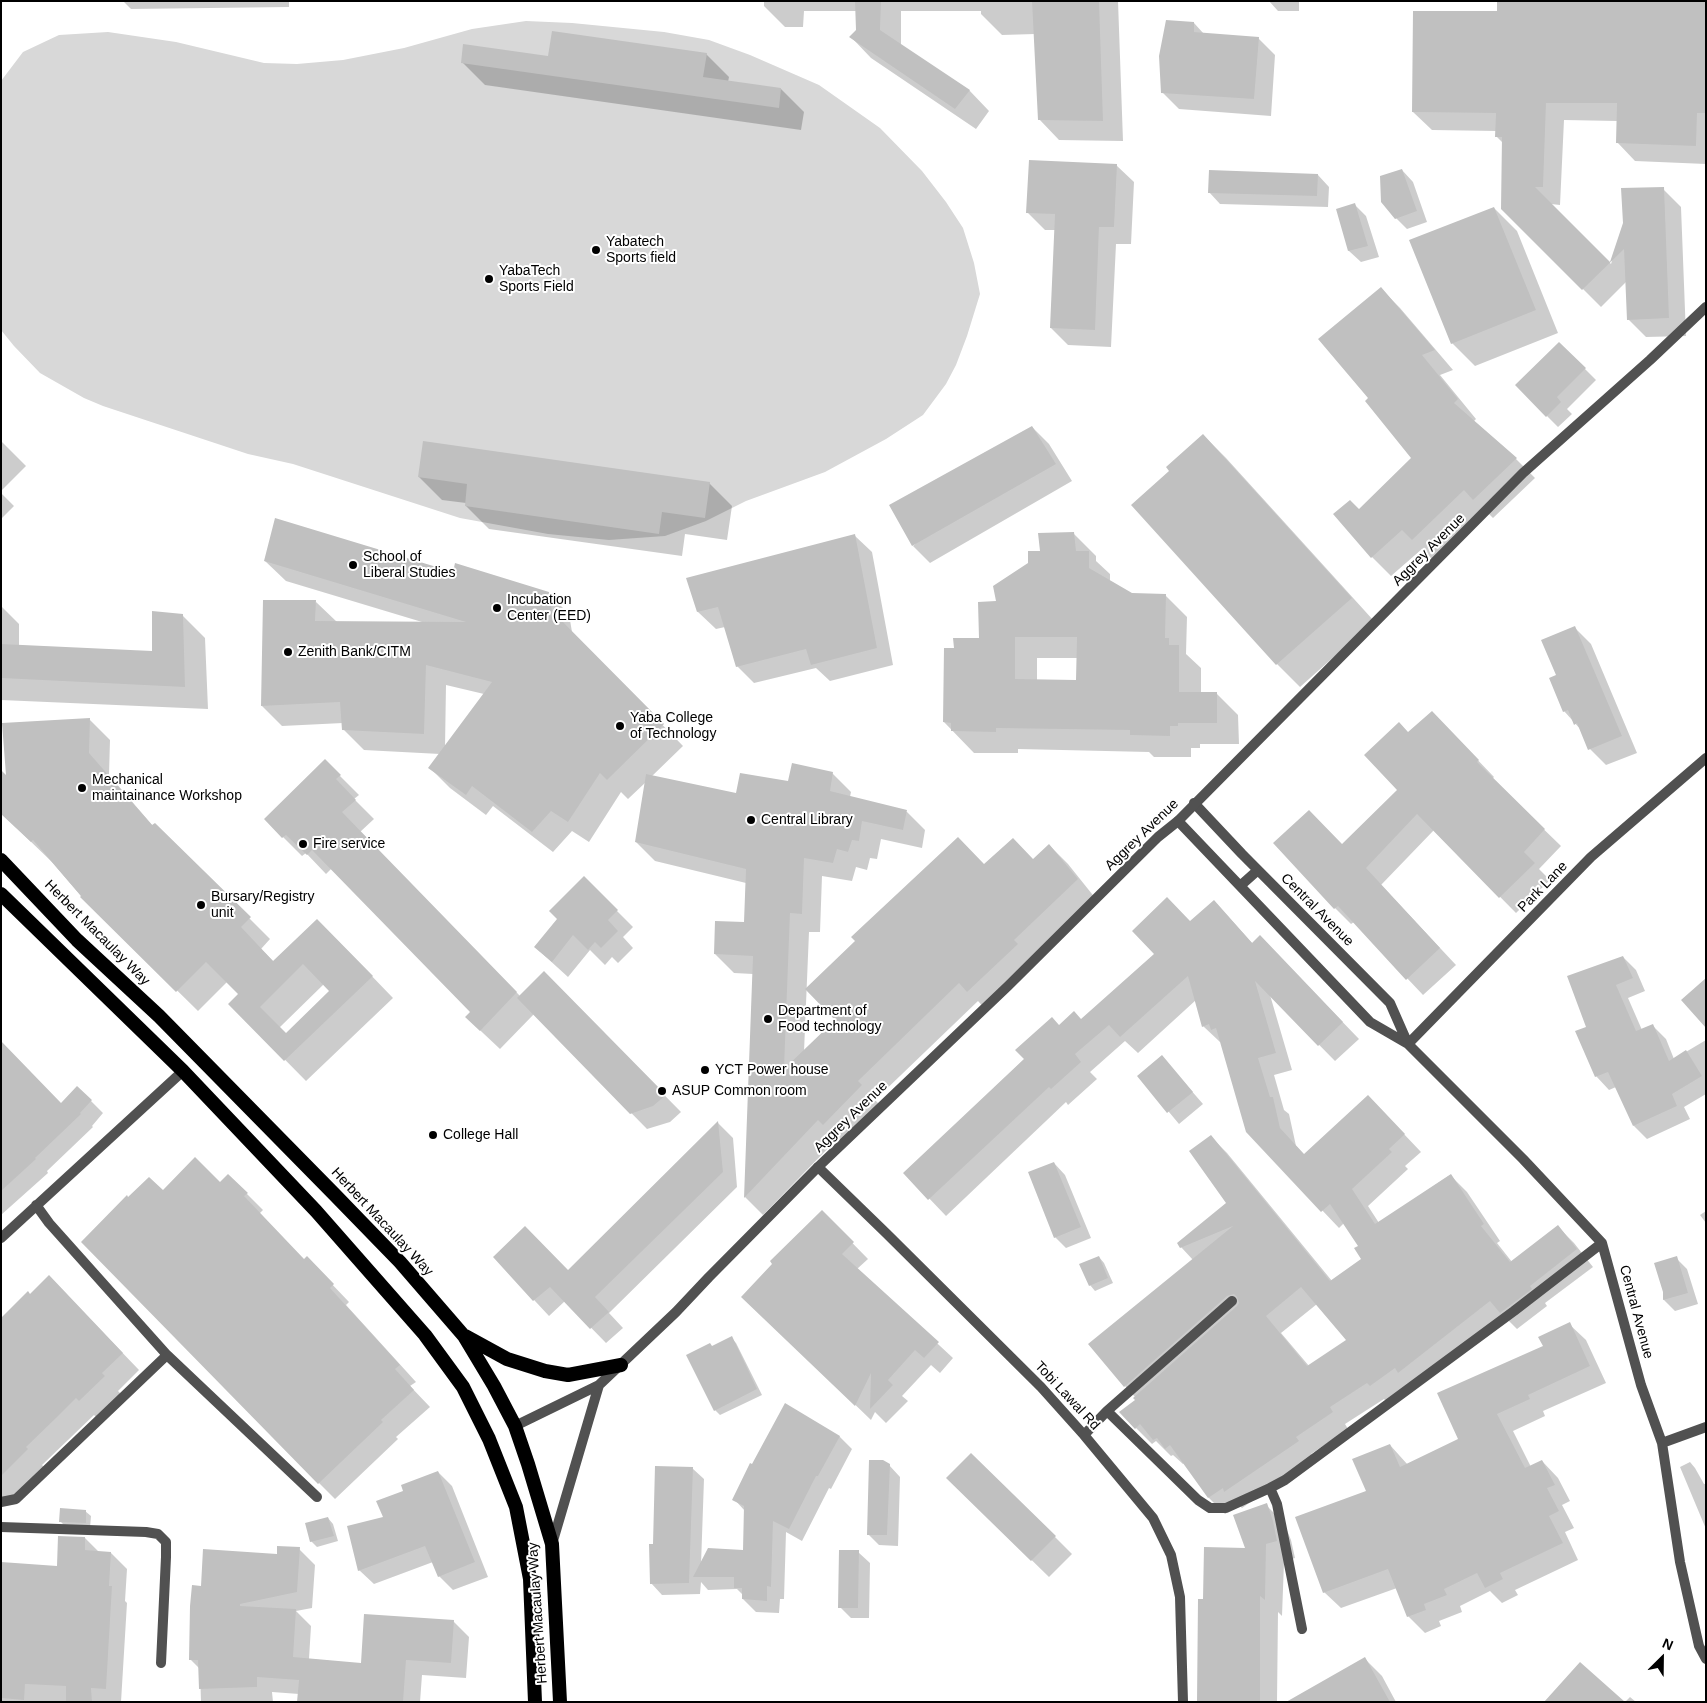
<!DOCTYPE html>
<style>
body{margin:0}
#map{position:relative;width:1707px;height:1703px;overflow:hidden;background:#fff;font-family:Arial,sans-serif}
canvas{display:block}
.frame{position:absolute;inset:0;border:2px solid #000;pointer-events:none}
.north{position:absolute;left:1637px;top:1633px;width:50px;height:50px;-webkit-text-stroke:4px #fff;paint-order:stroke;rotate:23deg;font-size:14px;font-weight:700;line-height:20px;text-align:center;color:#000}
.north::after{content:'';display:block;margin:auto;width:18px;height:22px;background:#000;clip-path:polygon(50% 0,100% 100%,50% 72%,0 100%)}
</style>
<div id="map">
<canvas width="1707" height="1703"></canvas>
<div class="frame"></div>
<div class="north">N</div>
</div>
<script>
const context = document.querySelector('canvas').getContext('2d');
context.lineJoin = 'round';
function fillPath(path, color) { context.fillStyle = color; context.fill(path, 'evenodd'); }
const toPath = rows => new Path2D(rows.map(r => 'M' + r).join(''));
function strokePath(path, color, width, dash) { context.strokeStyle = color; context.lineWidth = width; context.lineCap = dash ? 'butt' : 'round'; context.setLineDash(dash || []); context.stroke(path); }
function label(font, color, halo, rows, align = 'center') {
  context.font = font + ' Arial,sans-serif'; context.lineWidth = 4; context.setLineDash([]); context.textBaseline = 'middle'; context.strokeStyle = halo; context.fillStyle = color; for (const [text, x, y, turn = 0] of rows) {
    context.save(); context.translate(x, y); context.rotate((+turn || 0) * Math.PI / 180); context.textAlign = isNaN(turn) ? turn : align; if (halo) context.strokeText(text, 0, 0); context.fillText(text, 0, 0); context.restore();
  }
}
const green = toPath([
 [526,21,572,23,664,32,709,40,750,55,819,85,880,128,922,171,946,202,963,228,974,263,980,294,967,336,956,365,946,384,923,415,886,439,825,472,746,501,706,521,665,536,609,540,548,534,460,518,293,464,248,454,103,406,84,398,40,373,14,346,1,330,1,81,23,52,59,35,108,32,176,42,264,63,297,64,343,60,404,48,472,29]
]);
const shadow = toPath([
 [123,1,289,1,289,7,131,9],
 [764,1,1118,1,1123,141,1059,140,1039,119,1035,34,1002,35,981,14,981,11,901,11,901,45,969,90,989,111,976,129,871,58,851,37,857,30,857,11,804,11,803,27,785,27,764,6],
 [1269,1,1299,1,1299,11,1278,11],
 [1706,1,1706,164,1635,161,1617,142,1618,121,1564,120,1560,205,1551,204,1611,264,1624,223,1663,189,1681,207,1686,336,1646,337,1628,319,1626,282,1601,307,1502,208,1503,143,1496,136,1497,131,1432,130,1413,112,1498,13],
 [1194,23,1204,34,1258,38,1275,55,1271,116,1179,109,1162,92],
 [706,54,729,77,728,82,781,89,804,112,801,130,485,85,462,62,550,57],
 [1116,165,1134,182,1131,244,1116,244,1111,347,1068,345,1051,328,1056,230,1045,230,1028,213],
 [1402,170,1413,182,1427,222,1407,229,1396,218],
 [1318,175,1329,187,1328,207,1220,204,1209,192],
 [1355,205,1366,216,1379,257,1361,262,1349,251,1337,210],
 [1494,208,1517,231,1558,333,1475,366,1452,343],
 [1381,289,1400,308,1453,370,1440,375,1476,419,1473,422,1516,459,1535,478,1493,518,1484,509,1432,559,1422,549,1391,576,1372,557,1359,510,1413,458,1370,399],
 [1559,343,1596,380,1567,409,1572,414,1558,427,1547,416],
 [1032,427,1049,444,1072,481,930,563,913,546],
 [1203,435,1226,458,1374,621,1300,687,1277,664,1133,505,1171,471],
 [1,441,26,466,1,491],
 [419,477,709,483,732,506,727,540,685,534,682,556,489,529,466,506,466,503,442,500],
 [1,493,14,506,1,519],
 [1074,534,1096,556,1096,561,1110,574,1110,582,1132,595,1165,595,1187,617,1186,654,1201,668,1201,693,1216,693,1238,715,1239,744,1200,744,1200,748,1191,748,1191,757,1154,757,1149,752,1018,749,1018,753,974,753,944,722,955,649,980,640,998,603,1029,564,1042,552],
 [1037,658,1078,658,1078,681,1037,681],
 [854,535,872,552,893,665,830,681,816,668,754,683,737,666,725,627,716,629,698,612,688,579],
 [265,561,454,573,548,593,569,614,572,632,683,746,651,777,737,794,832,773,851,792,850,797,907,812,925,830,922,848,881,839,877,859,870,858,867,870,856,867,852,881,822,876,820,932,809,932,804,1052,837,1020,984,866,1033,860,1049,845,1068,864,1096,899,986,1010,978,1001,875,1100,880,1105,842,1143,838,1138,763,1215,745,1197,753,974,734,973,715,954,745,923,746,883,655,861,636,842,646,782,628,799,621,792,589,842,572,831,553,852,493,806,486,815,450,788,430,768,440,754,364,750,344,730,343,723,282,726,262,706,316,602,337,622,422,622,286,581],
 [446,685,484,694,445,748],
 [1,606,19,624,19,646,153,652,182,615,205,638,208,709,1,700],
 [1575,628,1591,644,1637,753,1606,765,1590,749,1582,731,1564,711,1558,676],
 [90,720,110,740,109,775,153,826,155,824,270,939,261,949,274,962,338,941,393,998,306,1081,230,1004,240,994,227,982,198,1011,82,897,52,862,1,813,7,778],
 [324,984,331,991,286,1035,279,1028],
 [1448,729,1494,777,1492,779,1561,846,1539,869,1550,880,1516,913,1434,830,1381,885,1456,965,1423,995,1354,922,1351,924,1335,908,1274,843,1342,846,1399,790,1409,733],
 [325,761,359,795,354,799,374,819,360,832,520,996,544,973,681,1112,670,1122,647,1129,534,1014,500,1049,466,1017,472,1012,332,868,326,874,306,853,302,856,283,837],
 [584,878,633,927,623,937,633,948,618,963,612,957,605,965,590,950,568,977,535,947,559,919],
 [1214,901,1253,944,1277,954,1359,1039,1335,1061,1270,995,1292,1070,1274,1075,1284,1110,1289,1114,1296,1146,1304,1155,1384,1113,1421,1152,1405,1166,1408,1169,1368,1206,1379,1223,1450,1175,1467,1192,1500,1241,1497,1243,1512,1262,1558,1227,1574,1243,1593,1267,1545,1303,1547,1306,1517,1329,1506,1318,1387,1402,1384,1399,1345,1424,1348,1429,1311,1454,1314,1458,1242,1508,1239,1505,1225,1514,1209,1498,1184,1463,1183,1464,1173,1455,1171,1456,1156,1441,1152,1444,1136,1428,1135,1397,1125,1386,1193,1260,1181,1247,1228,1204,1210,1136,1227,1153,1332,1281,1363,1259,1360,1246,1344,1223,1339,1228,1247,1131,1221,1042,1220,1042,1203,1026,1196,1000,1138,1053,1125,1041,1090,1072,1097,1079,1068,1105,1066,1102,946,1216,905,1173,1059,1026,1081,1020],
 [1317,1304,1348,1341,1309,1366,1281,1333],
 [1623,957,1636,970,1645,991,1628,998,1642,1030,1653,1026,1666,1039,1674,1059,1706,1040,1706,1094,1684,1107,1690,1119,1647,1139,1634,1126,1616,1087,1609,1090,1596,1076,1588,1027],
 [1,1042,62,1105,91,1101,103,1113,92,1126,93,1127,47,1171,48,1173,1,1215],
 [1162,1057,1203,1104,1179,1124,1139,1076],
 [718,1123,733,1138,737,1187,609,1313,623,1328,606,1343,565,1301,549,1316,494,1257,568,1271],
 [1054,1163,1065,1175,1091,1238,1066,1248,1055,1237],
 [228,1175,263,1210,259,1214,304,1261,307,1258,349,1302,346,1305,416,1382,410,1386,430,1407,396,1437,398,1439,335,1499,319,1483,128,1199,220,1184],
 [1706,1211,1706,1223,1700,1215],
 [822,1212,868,1259,857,1269,953,1358,940,1373,931,1365,902,1396,908,1401,886,1423,875,1412,871,1420,759,1312],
 [1099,1257,1104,1263,1113,1283,1095,1291,1090,1285],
 [1676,1258,1687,1269,1698,1304,1675,1311,1664,1300,1664,1292],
 [66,1294,139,1370,118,1391,121,1394,97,1418,94,1415,42,1465,44,1467,1,1508,1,1324,30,1296],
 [1569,1324,1586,1340,1606,1383,1543,1411,1545,1416,1513,1431,1531,1467,1542,1461,1558,1478,1570,1501,1562,1505,1574,1528,1565,1532,1578,1560,1515,1590,1518,1595,1502,1603,1490,1591,1460,1606,1462,1612,1439,1621,1441,1626,1425,1633,1408,1616,1397,1588,1341,1608,1324,1592,1367,1492,1390,1445,1408,1465,1460,1440,1544,1347],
 [731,1338,736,1343,762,1395,720,1415,715,1410],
 [839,1436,852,1449,831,1489,829,1488,802,1541,786,1532,784,1599,780,1599,779,1613,756,1612,743,1599,743,1595,737,1589,708,1590,701,1582,700,1594,662,1595,651,1583,654,1546,692,1468,704,1479,701,1565,744,1551,745,1511,734,1499],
 [1690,1462,1695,1468,1704,1484,1706,1484,1706,1529,1680,1467],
 [889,1465,900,1477,898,1546,879,1545,868,1534],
 [438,1472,452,1486,488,1577,453,1590,439,1576,433,1562,374,1584,359,1570,405,1492],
 [965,1495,1055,1537,1072,1554,1049,1577],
 [1266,1505,1284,1523,1291,1540,1295,1558,1284,1562,1282,1616,1278,1612,1277,1702,1199,1702,1204,1600,1246,1549],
 [85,1511,91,1516,90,1528,66,1527,61,1522],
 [328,1518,333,1524,338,1541,317,1547,311,1541],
 [85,1538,99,1552,111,1553,127,1569,125,1601,127,1603,121,1702,1,1702,1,1564,58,1567],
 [299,1549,315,1565,312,1608,296,1611,311,1626,309,1659,362,1664,453,1621,469,1637,466,1678,422,1675,420,1702,298,1702,299,1694,272,1692,273,1702,201,1702,200,1669,190,1659,202,1587,278,1555],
 [858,1552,870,1563,869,1618,851,1618,840,1607],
 [1365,1659,1382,1676,1396,1702,1288,1702],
 [1630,1697,1636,1702,1625,1702]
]);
const building = toPath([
 [855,1,881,1,880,30,970,90,955,109,849,37,856,30],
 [1032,1,1099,1,1103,121,1038,120],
 [1497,1,1706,1,1706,113,1697,113,1696,146,1616,143,1617,103,1546,103,1543,187,1535,187,1610,262,1623,223,1621,188,1664,187,1669,318,1627,320,1624,249,1582,290,1501,209,1502,137,1495,137,1496,113,1412,112,1413,11,1497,11],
 [1166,20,1194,22,1194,32,1259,37,1254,99,1161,93,1159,56],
 [552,31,707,53,703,77,781,88,779,108,461,63,463,44,548,56],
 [1029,160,1117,164,1114,227,1099,227,1095,330,1050,328,1055,214,1026,213],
 [1402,169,1417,211,1395,219,1381,202,1380,176],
 [1209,170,1318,174,1317,196,1208,193],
 [1355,203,1368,246,1348,251,1336,209],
 [1494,207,1536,310,1451,344,1409,240],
 [1381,287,1435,350,1422,355,1458,399,1454,403,1517,458,1473,500,1464,490,1412,540,1402,530,1371,558,1333,514,1350,500,1359,509,1411,458,1365,401,1368,398,1318,339],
 [1559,342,1586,368,1557,397,1561,402,1546,417,1515,385],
 [1032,426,1056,464,912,546,889,505],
 [1203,434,1352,598,1276,665,1131,505,1169,471,1166,467],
 [423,441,710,482,705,518,662,512,659,534,465,506,467,484,418,477],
 [275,518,453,572,455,563,549,592,552,611,664,724,607,780,600,773,568,822,551,811,532,832,472,786,466,795,428,768,492,682,426,665,424,734,342,730,340,702,261,706,263,600,316,600,315,621,466,622,264,561],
 [1074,532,1076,551,1089,551,1089,568,1132,593,1166,594,1165,638,1169,638,1169,645,1179,645,1179,692,1217,692,1217,723,1178,723,1178,726,1170,726,1170,736,1130,735,1130,730,996,728,996,732,951,731,951,723,943,722,944,648,954,648,953,638,979,638,978,602,996,601,993,586,1028,563,1028,551,1040,551,1038,533],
 [1015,637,1077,637,1076,680,1015,679],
 [855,534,877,648,811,665,806,649,736,667,718,607,697,612,686,578],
 [152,611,183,614,185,687,1,678,1,644,152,651],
 [1575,626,1622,736,1588,750,1577,723,1574,725,1568,710,1563,712,1549,678,1556,675,1541,640],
 [1432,711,1479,760,1477,762,1545,829,1524,852,1535,863,1499,898,1417,814,1366,868,1440,948,1406,980,1338,906,1334,909,1273,843,1309,810,1342,844,1397,790,1364,755,1399,722,1408,732],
 [90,718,89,753,152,825,155,823,251,917,241,927,273,961,317,919,373,976,284,1061,228,1004,238,994,206,962,176,992,80,897,81,896,33,840,31,842,1,814,1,770,6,775,2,723],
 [303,964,329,991,286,1033,260,1007],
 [325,759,341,775,336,779,356,800,342,812,517,992,480,1031,465,1017,470,1012,312,850,307,855,286,835,282,838,264,819],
 [792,763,833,772,830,791,907,810,903,830,862,821,859,841,852,840,848,852,837,849,833,863,804,858,802,914,790,913,784,1069,835,1020,805,989,855,941,851,937,958,837,984,864,1013,838,1033,859,1049,844,1078,879,1014,940,1018,944,967,992,959,983,858,1081,862,1085,823,1125,818,1120,744,1198,753,956,714,954,715,921,744,922,746,869,635,842,646,774,736,793,740,773,788,781],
 [584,876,618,910,608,920,618,931,601,948,595,942,588,950,573,935,552,962,534,947,557,919,549,911],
 [1167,897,1190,921,1214,900,1252,943,1260,935,1343,1022,1318,1046,1255,981,1276,1053,1258,1058,1270,1097,1273,1097,1280,1128,1304,1154,1368,1095,1405,1134,1389,1149,1392,1152,1352,1189,1375,1224,1451,1174,1484,1224,1481,1226,1510,1262,1558,1225,1577,1249,1530,1286,1532,1289,1500,1313,1490,1301,1398,1373,1395,1368,1370,1386,1367,1383,1330,1407,1333,1412,1296,1437,1299,1441,1224,1492,1223,1488,1208,1498,1170,1445,1165,1449,1157,1438,1153,1440,1140,1424,1135,1429,1119,1412,1135,1400,1133,1398,1237,1306,1239,1303,1237,1297,1234,1294,1227,1296,1124,1387,1088,1344,1233,1226,1180,1248,1177,1243,1226,1203,1189,1151,1211,1135,1330,1281,1361,1259,1354,1248,1358,1246,1330,1204,1321,1212,1246,1132,1216,1028,1211,1030,1209,1024,1202,1027,1188,976,1120,1037,1109,1025,1075,1054,1081,1062,1051,1089,1049,1087,928,1200,903,1173,1024,1059,1015,1050,1052,1017,1059,1025,1074,1011,1081,1019,1154,954,1132,931],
 [1301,1287,1346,1340,1307,1366,1266,1316],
 [1623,956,1633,978,1616,985,1636,1031,1653,1024,1669,1061,1686,1050,1702,1076,1672,1094,1677,1106,1633,1126,1608,1072,1595,1077,1575,1031,1586,1027,1567,976],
 [544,971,666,1095,653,1106,630,1114,517,998],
 [1706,978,1706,1028,1681,1000],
 [1,1041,61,1103,77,1086,92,1100,80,1113,81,1114,35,1158,36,1159,1,1191],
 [1162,1055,1193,1092,1167,1113,1137,1076],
 [718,1121,723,1172,595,1297,609,1312,590,1329,550,1287,533,1301,493,1257,525,1226,568,1270],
 [195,1157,220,1182,228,1174,248,1193,244,1196,304,1259,307,1256,334,1284,330,1288,400,1365,395,1369,414,1390,381,1420,383,1422,318,1484,81,1242,127,1195,128,1197,149,1177,163,1190],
 [1054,1162,1081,1227,1054,1238,1028,1172],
 [822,1210,854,1242,842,1254,939,1342,924,1358,915,1350,888,1380,893,1385,870,1409,871,1373,855,1406,741,1297,772,1264,770,1261],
 [1099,1256,1108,1278,1089,1286,1079,1264],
 [1677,1256,1688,1293,1663,1300,1663,1292,1654,1263],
 [49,1275,123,1353,102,1373,105,1376,79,1401,76,1398,56,1418,26,1447,28,1449,1,1476,1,1318,28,1291,30,1294],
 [1570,1322,1590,1366,1528,1395,1530,1399,1497,1414,1525,1468,1542,1460,1555,1485,1547,1488,1559,1511,1549,1516,1563,1543,1500,1573,1503,1579,1485,1588,1477,1573,1444,1589,1447,1595,1424,1604,1426,1610,1407,1617,1388,1569,1323,1593,1295,1517,1366,1491,1352,1459,1390,1444,1400,1467,1458,1439,1437,1393,1543,1346,1538,1337],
 [732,1336,757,1389,714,1411,686,1355,710,1343,712,1346],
 [785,1403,840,1436,818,1476,816,1476,789,1529,773,1521,771,1587,767,1586,767,1601,742,1599,742,1588,734,1588,734,1577,693,1577,708,1548,743,1550,744,1506,732,1500,750,1463,752,1464],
 [971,1453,1056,1536,1031,1561,946,1478],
 [869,1460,883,1460,890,1464,887,1535,867,1535],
 [655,1466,693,1467,689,1583,650,1584,649,1544,653,1544],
 [438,1471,475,1562,438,1577,425,1546,358,1571,347,1526,383,1517,376,1501,403,1491,401,1485],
 [1267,1503,1273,1521,1277,1541,1266,1544,1265,1600,1260,1596,1260,1702,1197,1702,1198,1599,1203,1599,1204,1547,1245,1548,1233,1515],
 [60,1508,86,1510,86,1523,59,1522],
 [328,1517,334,1536,310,1542,305,1523],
 [58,1536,85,1537,85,1550,111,1552,109,1586,112,1586,106,1689,91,1688,92,1702,66,1702,66,1686,25,1684,24,1700,1,1698,1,1562,57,1566],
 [277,1546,300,1547,297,1592,240,1604,240,1606,296,1609,293,1657,361,1663,364,1614,454,1620,451,1663,406,1660,403,1702,297,1702,299,1680,257,1677,257,1687,199,1689,198,1660,189,1660,190,1606,192,1585,201,1586,203,1549,277,1554],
 [839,1550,859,1550,858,1608,838,1608],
 [1365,1657,1390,1702,1286,1702],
 [1580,1662,1625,1702,1544,1702]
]);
const minor = toPath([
 [1194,803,1242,854,1390,1003,1408,1044],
 [1178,821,1370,1022,1408,1044,1523,1159,1602,1243,1641,1385,1662,1443,1680,1562,1699,1646,1706,1659],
 [1240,886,1258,870],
 [1408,1044,1591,857,1706,758],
 [818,1167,887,1234,1041,1387,1084,1435,1153,1518,1171,1555,1180,1597,1183,1702],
 [36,1205,49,1223,167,1355,317,1497],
 [1,1238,183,1071],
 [1107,1411,1198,1500,1210,1508,1226,1508,1270,1488],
 [1084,1435,1107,1411,1232,1301],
 [1662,1443,1706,1427],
 [1,1502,16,1499,167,1355],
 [1,1527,146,1532,158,1534,166,1542,166,1557,161,1663],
 [1302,1629,1277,1504,1270,1488,1285,1480,1514,1311,1602,1243]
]);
const tertiary = toPath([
 [515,1426,599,1385,676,1312,709,1277,818,1167,1008,986,1158,837,1178,821,1523,473,1650,360,1706,307],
 [552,1544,599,1385]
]);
const trunk = toPath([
 [1,860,77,940,159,1016,336,1196,400,1262,464,1336,494,1386,515,1426,528,1464,552,1544,560,1702],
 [1,894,183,1071,316,1211,425,1335,463,1387,489,1439,516,1507,530,1579,535,1702],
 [465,1336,507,1359,545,1371,568,1375,621,1365]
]);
const markers = [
 [596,250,5,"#000"],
 [489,279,5,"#000"],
 [353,565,5,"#000"],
 [497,608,5,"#000"],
 [288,652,5,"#000"],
 [620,726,5,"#000"],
 [82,788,5,"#000"],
 [751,820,5,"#000"],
 [303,844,5,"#000"],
 [201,905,5,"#000"],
 [768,1019,5,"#000"],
 [705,1070,5,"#000"],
 [662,1091,5,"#000"],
 [433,1135,5,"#000"]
];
const poiNames = [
 ["Yabatech",606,242],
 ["Sports field",606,258],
 ["YabaTech",499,271],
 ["Sports Field",499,287],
 ["School of",363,557],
 ["Liberal Studies",363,573],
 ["Incubation",507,600],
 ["Center (EED)",507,616],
 ["Zenith Bank/CITM",298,652],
 ["Yaba College",630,718],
 ["of Technology",630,734],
 ["Mechanical",92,780],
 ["maintainance Workshop",92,796],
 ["Central Library",761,820],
 ["Fire service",313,844],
 ["Bursary/Registry",211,897],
 ["unit",211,913],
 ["Department of",778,1011],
 ["Food technology",778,1027],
 ["YCT Power house",715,1070],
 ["ASUP Common room",672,1091],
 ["College Hall",443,1135]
];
const streetNames = [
 ["Aggrey Avenue",1429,550,-45],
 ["Aggrey Avenue",1142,835,-44],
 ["Park Lane",1543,887,-46],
 ["Central Avenue",1317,910,45],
 ["Herbert Macaulay Way",97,933,45],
 ["Aggrey Avenue",851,1117,-44],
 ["Herbert Macaulay Way",382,1222,47],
 ["Central Avenue",1636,1312,75],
 ["Tobi Lawal Rd",1067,1396,47],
 ["Herbert Macaulay Way",538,1613,-94]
];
fillPath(green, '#d8d8d8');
fillPath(shadow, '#0003');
fillPath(building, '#c0c0c0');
strokePath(minor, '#515151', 10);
strokePath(tertiary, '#515151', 10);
strokePath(trunk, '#000', 14);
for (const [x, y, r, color] of markers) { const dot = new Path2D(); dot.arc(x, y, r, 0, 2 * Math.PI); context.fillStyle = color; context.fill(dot); strokePath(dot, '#fff', 2); }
label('14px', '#000', '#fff', poiNames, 'left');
label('14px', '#000', '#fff', streetNames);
</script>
